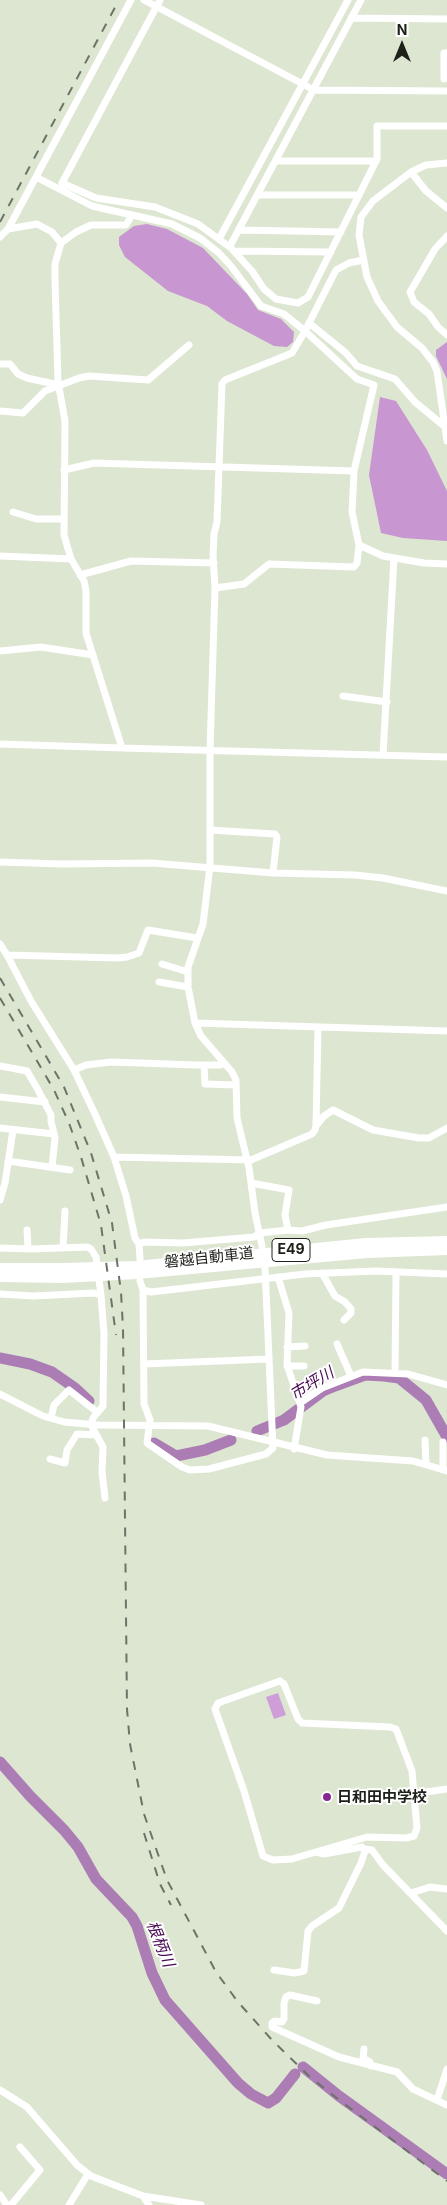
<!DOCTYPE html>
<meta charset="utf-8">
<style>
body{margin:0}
#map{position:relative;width:447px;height:2205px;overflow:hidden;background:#dce6d1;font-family:Inter,sans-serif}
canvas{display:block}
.north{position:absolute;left:377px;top:20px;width:50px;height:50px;-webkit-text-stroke:4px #fff;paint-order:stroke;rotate:0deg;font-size:14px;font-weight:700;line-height:20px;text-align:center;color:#1d2119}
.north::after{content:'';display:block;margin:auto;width:18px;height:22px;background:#1d2119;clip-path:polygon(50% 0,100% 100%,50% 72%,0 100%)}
</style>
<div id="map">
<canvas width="447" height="2205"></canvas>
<div class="north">N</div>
</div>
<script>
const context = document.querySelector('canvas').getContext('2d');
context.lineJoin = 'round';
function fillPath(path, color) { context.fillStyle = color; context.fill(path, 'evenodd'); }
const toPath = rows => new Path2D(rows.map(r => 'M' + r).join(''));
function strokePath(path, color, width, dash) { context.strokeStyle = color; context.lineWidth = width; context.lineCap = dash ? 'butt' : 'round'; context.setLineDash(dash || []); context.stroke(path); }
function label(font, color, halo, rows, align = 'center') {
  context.font = font + ' Inter,"Noto Sans JP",sans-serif'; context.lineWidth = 4; context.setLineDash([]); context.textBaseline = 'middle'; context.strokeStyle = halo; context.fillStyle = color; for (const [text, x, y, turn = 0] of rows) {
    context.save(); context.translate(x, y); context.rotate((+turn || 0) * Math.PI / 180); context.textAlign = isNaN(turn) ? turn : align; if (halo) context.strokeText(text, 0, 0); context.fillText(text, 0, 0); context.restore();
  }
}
const green = toPath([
 [278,1693,286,1715,274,1719,266,1697]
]);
const forest = toPath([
 [147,224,167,229,203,248,247,294,258,310,281,319,294,332,293,342,287,347,274,346,227,321,207,306,168,291,125,257,119,245,119,237,134,226],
 [447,342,447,379,436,356,436,350],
 [380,397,396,401,427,450,447,491,447,541,403,538,381,533,369,475]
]);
const river = toPath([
 [0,1358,30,1364,52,1372,75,1388,89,1401],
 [257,1431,284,1420,323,1391,335,1386,365,1375,384,1376,399,1378,426,1400,447,1437],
 [154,1443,176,1456,205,1450,231,1440],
 [0,1762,30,1796,64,1830,78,1847,96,1879,132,1917,137,1926,152,1973,165,2000,238,2083,251,2094,268,2103,276,2098,295,2074],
 [303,2067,339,2096,447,2174]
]);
const minor = toPath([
 [144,0,314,90,447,91],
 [160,0,62,183,96,198,155,207,198,224,231,248,252,271,264,289,276,299,298,303,308,297,377,159,377,126,447,126],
 [351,18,447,19],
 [444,79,444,53,447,53],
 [276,161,376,161],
 [447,163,426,165,411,172,373,201,361,217,359,235,367,277,378,301,397,327,422,348,433,362,437,371,447,441],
 [411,172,426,191,447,208],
 [36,177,92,206,172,224,200,238,219,253,231,266,261,306,284,314,305,331,336,270,349,263,363,260],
 [258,195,359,195],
 [8,229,131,0],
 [239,230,341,232],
 [447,236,435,249,410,292,414,302,429,314,438,327,447,335],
 [0,237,8,229,37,224,52,232,61,243,55,264,55,280,58,382,65,421,64,535,71,559,84,581,86,591,86,633,122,748,447,757],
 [219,239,348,0],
 [61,243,76,232,91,225,126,225,132,215],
 [230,246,361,0],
 [234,251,331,252],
 [309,323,346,353,357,366,395,379,415,402,444,426],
 [0,364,10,364,18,374,27,378,59,385],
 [0,411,23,413,45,391,79,378,89,376,148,380,189,345],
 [64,470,94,463,354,471,352,512,359,545,383,556,424,563,447,564],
 [13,512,36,519,63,519],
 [0,556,71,559],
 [80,575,131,561,214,563],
 [215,588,244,584,269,564,354,567,357,563,359,545],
 [0,651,41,647,93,655],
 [343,696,387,702],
 [0,744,122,748],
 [383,755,394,558],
 [210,830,275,834,277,837,273,873],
 [0,862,62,864,152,863,273,873,355,875,383,878,447,891],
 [0,944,7,955,117,958,127,957,139,953,148,930,197,938],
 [7,955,31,1001,74,1070,94,1112,114,1157,126,1196,135,1238,139,1244],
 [162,964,188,972],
 [159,982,188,987],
 [195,1023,447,1031],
 [204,1065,205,1084,236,1085],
 [0,1066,27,1071,37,1088,51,1115,51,1121,55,1138,52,1167],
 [74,1070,86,1065,111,1062,196,1065,220,1065,224,1063],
 [0,1097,45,1102],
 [316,1126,324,1116,333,1110,373,1130,419,1138,429,1138,447,1128],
 [0,1128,54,1134],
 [114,1157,251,1160,312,1134,315,1130,316,1125,318,1027],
 [8,1161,70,1170],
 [251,1183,289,1190,285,1215,288,1230],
 [0,1200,5,1183,13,1130],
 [27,1230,28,1249],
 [262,1246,255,1213,249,1168,237,1118,236,1080,232,1072,201,1036,195,1023,188,987,188,967,203,924,210,866,210,750,215,588,213,555,214,534,217,522,222,384,225,380,292,353,305,331,357,379,374,385,354,471],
 [0,1248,32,1249,87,1247,91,1249,96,1257,101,1295,94,1293,33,1296,0,1294],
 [63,1248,65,1211],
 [140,1259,139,1244,144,1242,183,1243,254,1237,260,1233,288,1230,302,1231,326,1225,447,1207],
 [322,1273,335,1296,345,1302,351,1309,351,1313,344,1320],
 [278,1277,289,1313,287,1365,301,1407,294,1449],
 [140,1281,143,1290,151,1292,305,1274,376,1271,447,1274],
 [143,1290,144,1404,150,1420,147,1443,182,1467,190,1470,209,1469,266,1454,273,1448,265,1268],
 [101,1295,104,1333,103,1406,93,1418,91,1425,103,1447,102,1472,105,1498],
 [337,1344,351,1376],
 [287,1347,305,1346],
 [144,1364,269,1359],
 [287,1366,304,1366],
 [395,1373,396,1272],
 [0,1394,43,1416,64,1422,98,1425,208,1426,327,1455,413,1461,447,1471],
 [300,1403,322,1388,363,1372,408,1374,447,1385],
 [51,1418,54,1405,69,1390,97,1412],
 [425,1440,426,1464],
 [443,1442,443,1470],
 [50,1459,65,1463,67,1450,77,1434,96,1435],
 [280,1681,284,1684,298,1719,302,1723,390,1727,396,1729,412,1771,417,1828,414,1836,406,1838,367,1837,292,1859,273,1860,263,1856,244,1791,215,1709,218,1703,280,1681],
 [412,1794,447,1789],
 [364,1849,372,1850,383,1865,447,1931],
 [411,1893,430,1887,447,1889],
 [274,1970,295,1973,304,1971,308,1931,312,1926,339,1908,361,1863,365,1851,362,1847,324,1854,316,1852],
 [317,2001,290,1995,286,1997,284,2003,284,2019,282,2022,275,2021,272,2023,272,2027,339,2057,397,2072,413,2089,447,2105],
 [364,2049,363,2058,370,2062,371,2066],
 [0,2090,27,2107,77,2165,91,2176,143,2196,201,2205],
 [437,2100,447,2069],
 [0,2195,7,2205],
 [143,2196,149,2205],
 [11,2205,40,2170,20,2147],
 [69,2205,88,2174]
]);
const highway = toPath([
 [0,1268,63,1268,136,1266,366,1243,447,1241],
 [0,1277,62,1278,137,1274,367,1253,447,1250]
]);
const rail = toPath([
 [0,222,119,0],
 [0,978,64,1087,91,1153,112,1223,121,1292,123,1328,127,1709,130,1744,144,1814,167,1880,216,1972,238,2002,272,2040,310,2077,338,2099,447,2181],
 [0,998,54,1090,69,1123,81,1157,101,1225,116,1335],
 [144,1833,160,1884,171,1905]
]);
const markers = [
 [327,1797,5,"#842893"]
];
const shields = [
 [291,1250,38]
];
const shieldNames = [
 ["E49",291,1250]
];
const streetNames = [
 ["磐越自動車道",209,1258,-6]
];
const poiNames = [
 ["日和田中学校",337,1797]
];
const waterNames = [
 ["市坪川",312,1384,-31],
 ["根柄川",160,1944,68]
];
fillPath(green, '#cf9dd8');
fillPath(forest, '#c896d0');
strokePath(river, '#ac7cb4', 11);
strokePath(minor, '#fff', 7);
strokePath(highway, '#fff', 10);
strokePath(rail, '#6d7366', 2, [9, 9]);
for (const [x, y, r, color] of markers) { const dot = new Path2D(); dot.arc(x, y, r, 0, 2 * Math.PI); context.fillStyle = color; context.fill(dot); strokePath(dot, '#fff', 2); }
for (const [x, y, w] of shields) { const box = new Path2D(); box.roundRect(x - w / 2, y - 11.5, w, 23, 4); context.fillStyle = '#fff'; context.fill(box); strokePath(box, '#1d2119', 1); }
label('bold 14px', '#1d2119', null, shieldNames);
label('15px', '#1d2119', '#fff', streetNames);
label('bold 15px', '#1d2119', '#fff', poiNames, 'left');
label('italic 16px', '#4b0d55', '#fff', waterNames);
</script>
